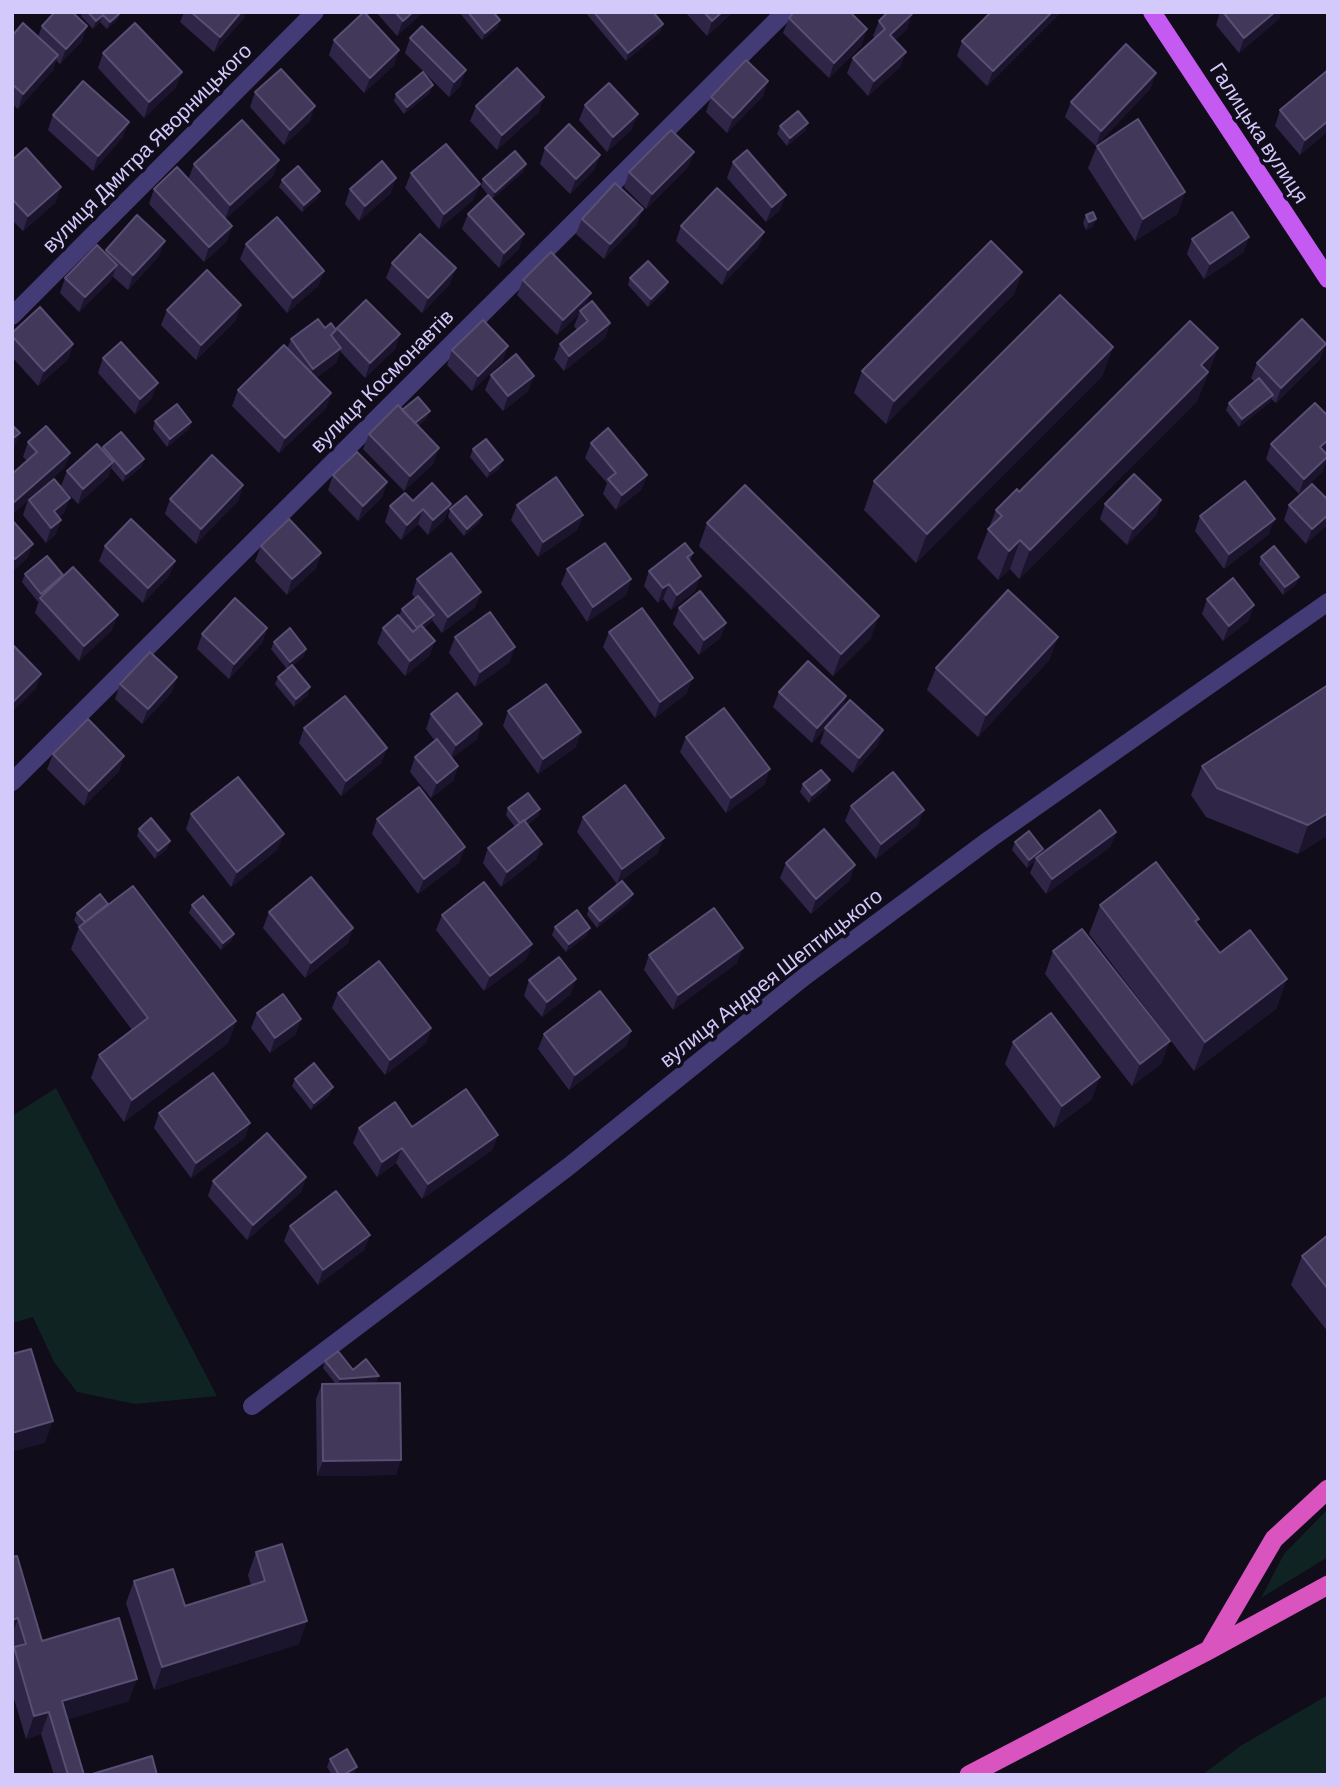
<!DOCTYPE html>
<meta charset="utf-8">
<style>
body{margin:0}
#map{position:relative;width:1340px;height:1787px;overflow:hidden;background:#100c1a;font-family:Barlow,sans-serif}
canvas{display:block}
.frame{position:absolute;inset:0;border:14px solid #d3cafb;pointer-events:none}
</style>
<div id="map">
<canvas width="1340" height="1787"></canvas>
<div class="frame"></div>
</div>
<script>
const context = document.querySelector('canvas').getContext('2d');
context.lineJoin = 'round';
function fillPath(path, color) { context.fillStyle = color; context.fill(path, 'evenodd'); }
const toPath = rows => new Path2D(rows.map(r => 'M' + r).join(''));
function strokePath(path, color, width, dash) { context.strokeStyle = color; context.lineWidth = width; context.lineCap = dash ? 'butt' : 'round'; context.setLineDash(dash || []); context.stroke(path); }
function label(font, color, halo, rows, align = 'center') {
  context.font = font + ' Barlow,sans-serif'; context.lineWidth = 7; context.setLineDash([]); context.textBaseline = 'middle'; context.strokeStyle = halo; context.fillStyle = color; for (const [text, x, y, turn = 0] of rows) {
    context.save(); context.translate(x, y); context.rotate((+turn || 0) * Math.PI / 180); context.textAlign = isNaN(turn) ? turn : align; if (halo) context.strokeText(text, 0, 0); context.fillText(text, 0, 0); context.restore();
  }
}
const green = toPath([
 [56,1088,217,1396,135,1404,77,1392,54,1362,33,1317,12,1323,12,1116],
 [1328,1509,1328,1557,1261,1598,1284,1554],
 [1328,1695,1328,1775,1202,1775,1242,1745]
]);
const minor = toPath([
 [12,316,315,12],
 [12,782,785,12],
 [252,1406,568,1167,804,977,990,839,1328,602]
]);
const primary = toPath([
 [1152,12,1328,279]
]);
const trunk = toPath([
 [1209,1650,1274,1539,1328,1489],
 [969,1775,1209,1650,1328,1585]
]);
const wall = toPath([
 [82,12,120,13,117,20,107,29,100,22,93,29,81,16],
 [184,12,246,12,244,18,214,52,180,22],
 [376,12,423,12,397,36],
 [459,12,493,12,500,20,497,28,482,40],
 [585,12,653,12,663,24,660,32,626,61],
 [685,12,733,12,707,36],
 [991,12,1061,12,987,86,957,56,962,41],
 [1220,12,1281,12,1279,19,1239,53,1216,25],
 [911,13,907,29,895,40,906,52,900,67,868,96,847,73,853,58,875,38,873,36,879,21],
 [789,18,862,45,829,78,783,33],
 [42,26,82,41,60,64,56,60,53,70,18,109,12,104,12,36,38,37],
 [410,38,461,85,449,97,405,53],
 [334,40,394,65,364,93,329,55],
 [103,53,182,72,176,87,144,118,98,68],
 [768,81,763,96,727,133,706,112,711,97],
 [1151,88,1096,146,1065,117,1071,102],
 [255,92,310,121,284,145,250,107],
 [430,93,404,114,394,101,396,94],
 [585,105,632,129,607,152,579,120],
 [476,106,539,112,497,150,470,121],
 [1280,110,1328,131,1300,155,1275,126],
 [53,115,123,137,93,171,48,130],
 [780,126,806,130,787,146,777,134],
 [1097,146,1185,192,1177,214,1135,241,1088,168],
 [545,148,600,155,594,170,570,194,540,164],
 [694,152,688,167,646,209,624,187,629,172],
 [12,160,56,202,23,231,12,220],
 [279,160,273,176,225,219,232,226,227,241,204,262,149,204,154,189,188,180,194,164],
 [733,162,780,210,766,222,727,178],
 [524,171,492,199,519,249,499,268,462,229,468,214,488,195,481,186,483,179],
 [411,173,474,199,439,229,405,188],
 [282,180,320,191,317,198,302,212,279,187],
 [350,189,391,193,359,221,345,204],
 [1086,215,1093,227,1086,230,1083,223],
 [582,219,637,224,604,259,576,234],
 [681,226,764,232,758,247,722,285,676,241],
 [1192,239,1244,252,1204,279,1187,254],
 [246,244,324,271,318,286,287,313,240,259],
 [106,250,159,256,128,290,112,276,111,280,79,312,60,293,65,278,105,253],
 [392,263,450,284,422,313,386,278],
 [1022,272,1014,294,886,424,854,393,862,371],
 [630,278,668,282,665,290,648,307,628,285],
 [523,280,586,306,610,323,605,338,564,371,554,359,560,344,577,330,574,326,579,314,557,335,517,295],
 [167,310,236,320,196,360,161,325],
 [325,328,336,330,337,328,400,334,395,349,365,378,340,351,336,363,316,378,331,393,326,408,279,453,232,406,238,390,287,349,291,339],
 [12,333,73,344,68,359,38,386,12,357],
 [1113,347,1102,376,916,563,864,510,874,481],
 [1218,348,1197,401,1019,579,1010,569,998,580,977,558,996,510,1019,492],
 [452,350,503,361,472,391,447,365],
 [103,358,152,398,135,414,98,373],
 [1320,359,1276,403,1271,399,1270,402,1239,427,1226,410,1229,403,1255,382,1251,378,1257,363],
 [491,375,534,376,528,391,503,411,485,390],
 [402,410,427,418,418,426,434,463,404,491,363,449,369,434],
 [155,421,191,422,189,429,167,447,153,429],
 [28,442,70,453,64,468,32,496,64,513,59,517,61,520,55,535,46,543,23,515,28,500,12,515,27,461,23,457],
 [591,443,647,475,641,490,616,510,603,494,607,483,585,458],
 [1271,444,1325,452,1323,471,1299,494,1266,459],
 [103,447,144,459,141,467,123,482,111,468,108,477,78,504,61,486,67,471,102,449],
 [473,449,500,468,487,478,470,457],
 [333,475,387,482,382,497,358,521,328,490],
 [243,485,238,501,196,544,165,514,170,499],
 [1161,500,1156,515,1127,545,1100,519,1105,504],
 [1328,500,1306,544,1284,520,1289,505],
 [413,501,445,519,428,535,418,524,401,540,385,522,390,506],
 [517,505,583,515,577,530,538,557,511,520],
 [450,509,482,515,479,523,464,536,448,517],
 [1200,516,1269,534,1224,569,1195,531],
 [707,523,871,638,833,676,699,546],
 [105,546,175,561,169,576,143,603,99,561],
 [261,546,321,553,316,568,287,595,255,561],
 [693,553,690,561,695,591,671,610,663,599,658,603,644,586,649,571],
 [1261,557,1299,577,1296,584,1283,595,1259,564],
 [567,569,631,579,626,595,587,622,561,584],
 [25,574,63,577,112,630,79,661,35,613,39,600,38,602,22,582],
 [417,579,481,592,475,607,442,633,432,620,431,622,424,628,435,641,429,656,405,676,377,643,383,628,399,616,402,609,415,598,412,594],
 [1207,599,1249,620,1223,641,1202,614],
 [679,608,726,623,720,638,699,655,673,624],
 [267,628,262,643,229,679,197,649,202,634],
 [609,632,687,693,655,718,603,647],
 [455,637,510,662,475,687,449,653],
 [274,642,304,656,292,666,308,695,294,707,275,684,278,677,287,669,271,649],
 [1050,659,978,737,927,690,936,668],
 [120,684,172,692,142,724,115,699],
 [779,692,846,696,842,709,878,745,853,773,820,743,825,729,812,743,773,707],
 [508,711,576,747,538,774,503,726],
 [431,714,477,739,452,758,458,766,453,781,431,798,410,772,415,757,435,741,426,729],
 [304,728,387,748,381,763,341,796,299,743],
 [686,737,765,784,726,813,680,752],
 [53,754,124,756,119,771,84,806,47,769],
 [1202,766,1328,835,1298,854,1206,817,1191,795],
 [830,780,827,788,809,803,800,792,803,784],
 [851,806,918,825,876,859,845,821],
 [508,808,540,809,538,816,527,825,542,844,536,859,501,887,483,863,488,848,515,827,506,815],
 [191,814,278,849,231,887,186,829],
 [583,817,658,853,617,884,577,832],
 [377,819,460,862,418,894,372,834],
 [139,829,167,849,155,859,137,836],
 [1116,832,1110,847,1046,894,1030,873,1035,861,1027,868,1012,850,1015,842,1041,854],
 [786,863,850,880,811,914,780,878],
 [630,902,597,928,587,915,589,908],
 [108,904,236,1021,228,1043,124,1122,91,1078,99,1055,132,1030,71,949,79,927,74,920,77,913],
 [192,905,234,934,231,941,221,950,189,913],
 [1100,905,1220,953,1277,1008,1194,1071,1089,934],
 [269,912,348,943,305,978,263,928],
 [442,915,532,944,526,959,484,991,436,930],
 [555,927,587,935,566,952,552,935],
 [1053,951,1162,1063,1132,1086,1045,974],
 [649,955,737,963,673,1010,644,970],
 [529,980,571,994,542,1017,524,996],
 [338,993,431,1028,426,1043,385,1075,332,1008],
 [257,1013,296,1034,270,1053,251,1028],
 [631,1031,626,1046,569,1090,538,1049,544,1034],
 [1013,1042,1092,1099,1054,1128,1005,1064],
 [295,1079,330,1095,311,1110,292,1086],
 [159,1113,245,1138,191,1178,154,1128],
 [412,1127,498,1135,492,1150,422,1199,396,1163,377,1177,353,1143,359,1128],
 [306,1177,301,1192,247,1240,208,1196,213,1181],
 [290,1226,370,1235,364,1250,318,1285,284,1241],
 [1328,1235,1328,1332,1291,1285,1302,1256],
 [325,1361,353,1370,377,1383,396,1475,317,1476,316,1399,322,1384,335,1383,323,1368],
 [256,1552,299,1644,154,1690,126,1603,134,1581,185,1606,251,1585,248,1575],
 [12,1557,42,1641,129,1701,67,1719,84,1775,54,1775,41,1734,26,1739,12,1692],
 [330,1759,354,1775,332,1775,327,1767]
]);
const shadedWall = toPath([
 [241,12,246,12,244,18,214,52,220,37],
 [413,12,423,12,397,36,403,21],
 [722,12,733,12,707,36,712,21],
 [1052,12,1061,12,987,86,993,71],
 [1275,12,1281,12,1279,19,1239,53,1244,38],
 [120,13,117,20,107,29,110,22],
 [912,14,907,29,885,50,890,35],
 [103,15,100,22,93,29,96,21],
 [500,20,497,28,482,40,485,33],
 [663,24,660,32,626,61,628,53],
 [87,26,82,41,60,64,66,49],
 [867,29,862,45,829,78,834,63],
 [399,50,394,65,364,93,370,78],
 [906,52,900,67,868,96,874,81],
 [58,55,53,70,18,109,23,94],
 [466,70,461,85,449,97,454,82],
 [182,72,176,87,144,118,149,102],
 [1156,73,1151,88,1096,146,1101,131],
 [768,81,763,96,727,133,733,118],
 [433,85,430,93,404,114,407,107],
 [544,97,539,112,497,150,502,135],
 [315,106,310,121,284,145,290,130],
 [638,114,632,129,607,152,613,137],
 [1328,121,1328,131,1300,155,1305,140],
 [129,122,123,137,93,171,98,156],
 [808,123,806,130,787,146,790,138],
 [694,152,688,167,646,209,652,194],
 [600,155,594,170,570,194,576,179],
 [279,160,273,176,225,220,230,205],
 [526,164,524,171,492,199,495,192],
 [396,178,391,193,359,221,365,206],
 [480,184,474,199,439,229,444,214],
 [61,187,56,202,23,231,28,216],
 [320,191,317,198,302,212,304,205],
 [1185,192,1177,214,1135,241,1143,219],
 [786,195,780,210,766,222,772,207],
 [643,209,637,224,604,259,610,244],
 [1096,219,1093,227,1086,230,1089,222],
 [232,226,227,241,204,262,209,247],
 [764,232,758,247,722,285,728,270],
 [524,234,519,249,499,268,504,253],
 [1249,237,1244,252,1204,279,1210,264],
 [165,241,159,256,128,290,133,275],
 [117,265,111,280,79,312,85,297],
 [456,268,450,284,422,313,428,298],
 [324,271,318,286,287,313,293,298],
 [1022,272,1014,294,886,424,894,401],
 [668,282,665,290,648,307,651,299],
 [591,293,585,308,580,311,579,314,557,335,563,320],
 [241,305,236,320,196,360,201,345],
 [610,323,605,338,564,371,569,356],
 [400,334,395,349,365,378,370,363],
 [73,344,68,359,38,386,44,371],
 [1326,344,1320,359,1276,403,1281,388],
 [508,346,503,361,472,391,478,376],
 [1113,347,1102,376,916,563,927,534],
 [341,348,336,363,308,384,313,369],
 [1218,348,1197,401,1019,579,1030,550,1201,365],
 [534,376,528,391,503,411,508,396],
 [158,383,152,398,135,414,140,399],
 [331,393,326,408,279,453,285,438],
 [1273,395,1270,402,1239,427,1242,419],
 [430,411,427,418,408,434,411,426],
 [191,422,189,429,167,447,170,439],
 [20,433,14,448,12,449,12,439],
 [1328,440,1328,450,1315,462,1320,447],
 [439,448,434,463,404,491,410,476],
 [70,453,64,468,12,515,12,504],
 [1328,456,1323,471,1299,494,1304,479],
 [144,459,141,467,123,482,126,474],
 [503,460,500,468,487,478,490,471],
 [113,462,108,477,78,504,83,489],
 [647,475,641,490,616,510,622,495],
 [387,482,382,497,358,521,363,506],
 [243,485,238,501,196,544,201,529],
 [70,498,64,513,48,526,54,511],
 [1161,500,1156,515,1127,545,1133,529],
 [451,504,445,519,428,535,433,520],
 [423,509,418,524,401,540,407,525],
 [482,515,479,523,464,536,467,529],
 [583,515,577,530,538,557,543,542],
 [1328,515,1328,525,1306,544,1312,529],
 [1275,519,1269,534,1224,569,1229,554],
 [61,520,55,535,46,543,51,528],
 [1020,540,1010,569,998,580,1009,551],
 [33,544,27,559,12,572,12,567,15,559],
 [321,553,316,568,287,595,292,579],
 [175,561,169,576,143,603,148,588],
 [63,575,61,583,40,598,38,602,41,594],
 [701,576,695,591,671,610,677,595],
 [1299,577,1296,584,1283,595,1285,587],
 [631,579,626,595,587,622,593,607],
 [669,584,663,599,658,603,663,588],
 [481,592,475,607,442,633,448,617],
 [1254,605,1249,620,1223,641,1229,626],
 [118,615,112,630,79,661,84,646],
 [434,615,431,622,414,636,417,628],
 [879,616,871,638,833,676,841,654],
 [726,623,720,638,699,655,704,640],
 [267,628,262,643,229,679,234,664],
 [1058,637,1050,659,978,737,986,715],
 [435,641,429,656,405,676,410,661],
 [515,647,510,662,475,687,480,672],
 [306,649,304,656,287,670,290,662],
 [41,674,36,689,12,712,12,703],
 [177,677,172,692,142,724,148,709],
 [693,678,687,693,655,718,660,702],
 [310,687,308,695,294,707,296,699],
 [846,696,841,711,812,743,817,728],
 [482,724,477,739,450,760,456,745],
 [883,730,878,745,853,773,859,758],
 [581,732,576,747,538,774,543,759],
 [387,748,381,763,341,796,346,781],
 [124,756,119,771,84,806,89,791],
 [458,766,453,781,431,798,437,783],
 [770,769,765,784,726,813,731,798],
 [830,780,827,788,809,803,812,795],
 [540,809,538,816,518,831,521,824],
 [924,810,918,825,876,859,881,844],
 [1328,813,1328,835,1298,854,1308,825],
 [1116,832,1110,847,1046,894,1052,879],
 [284,834,278,849,231,887,237,872],
 [664,838,658,853,617,884,622,869],
 [170,841,167,849,155,859,158,851],
 [542,844,536,859,501,887,507,872],
 [465,847,460,862,418,894,424,879],
 [1043,849,1040,856,1036,858,1035,861,1027,868,1029,860],
 [855,865,850,880,811,914,816,899],
 [633,894,630,902,597,928,600,921],
 [353,928,348,943,305,978,311,963],
 [590,928,587,935,566,952,569,944],
 [234,934,231,941,221,950,223,943],
 [532,944,526,959,484,991,490,976],
 [743,948,737,963,673,1010,678,995],
 [576,979,571,994,542,1017,547,1002],
 [1287,979,1277,1008,1194,1071,1205,1042],
 [301,1019,296,1034,270,1053,275,1038],
 [236,1021,228,1043,124,1122,132,1100],
 [431,1028,426,1043,385,1075,390,1060],
 [631,1031,626,1046,569,1090,575,1075],
 [1170,1041,1162,1063,1132,1086,1140,1064],
 [1100,1077,1092,1099,1054,1128,1062,1106],
 [333,1087,330,1095,311,1110,314,1103],
 [250,1123,245,1138,191,1178,196,1163],
 [498,1135,492,1150,422,1199,428,1184],
 [402,1148,396,1163,377,1177,382,1162],
 [306,1177,301,1192,247,1240,253,1225],
 [370,1235,364,1250,318,1285,323,1270],
 [379,1376,376,1384,337,1386,340,1379],
 [53,1421,45,1443,12,1452,12,1433],
 [401,1460,396,1475,317,1476,323,1461],
 [18,1618,12,1635,12,1620],
 [307,1621,299,1644,154,1690,162,1667],
 [137,1679,129,1701,54,1724,62,1701],
 [49,1712,41,1734,26,1739,34,1716],
 [357,1767,354,1774,343,1775]
]);
const building = toPath([
 [55,12,72,12,87,26,66,49,42,26,55,12],
 [88,12,119,12,120,13,110,22,103,15,96,21,88,12],
 [191,12,241,12,220,37,191,12],
 [364,12,399,50,370,78,334,40,364,12],
 [395,12,413,12,403,21,395,12],
 [468,12,493,12,500,20,485,33,468,12],
 [594,12,653,12,663,24,628,53,594,12],
 [704,12,722,12,712,21,704,12],
 [794,12,850,12,867,29,834,63,789,18,794,12],
 [888,12,911,12,912,14,890,35,906,52,874,81,853,58,885,29,879,21,888,12],
 [991,12,1052,12,993,71,962,41,991,12],
 [1223,12,1275,12,1244,38,1223,12],
 [23,23,58,55,23,94,12,84,12,36,23,23],
 [135,23,182,72,149,102,103,53,135,23],
 [422,26,466,70,454,82,410,38,422,26],
 [1126,44,1156,73,1101,131,1071,102,1126,44],
 [746,60,768,81,733,118,711,97,746,60],
 [517,68,544,97,502,135,476,106,517,68],
 [281,69,315,106,290,130,255,92,281,69],
 [1328,70,1328,121,1305,140,1280,110,1328,70],
 [423,72,433,85,407,107,396,94,423,72],
 [83,81,129,122,98,156,53,115,83,81],
 [609,83,638,114,613,137,585,105,609,83],
 [798,111,808,123,790,138,780,126,798,111],
 [1138,119,1185,192,1143,219,1097,146,1138,119],
 [242,120,279,160,230,205,194,164,242,120],
 [569,124,600,155,576,179,545,148,569,124],
 [671,130,694,152,652,194,629,172,671,130],
 [446,144,480,184,444,214,411,173,446,144],
 [26,148,61,187,28,216,12,199,12,160,26,148],
 [747,150,786,195,772,207,733,162,747,150],
 [515,151,526,164,495,192,483,179,515,151],
 [382,161,396,178,365,206,350,189,382,161],
 [298,166,320,191,304,205,282,180,298,166],
 [177,167,232,226,209,247,154,189,177,167],
 [615,183,643,209,610,244,582,219,615,183],
 [717,188,764,232,728,270,681,226,717,188],
 [488,195,524,234,504,253,468,214,488,195],
 [1093,212,1096,219,1089,222,1086,215,1093,212],
 [1232,212,1249,237,1210,264,1192,239,1232,212],
 [137,215,165,241,133,275,106,250,137,215],
 [277,217,324,271,293,298,246,244,277,217],
 [420,234,456,268,428,298,392,263,420,234],
 [991,241,1022,272,894,401,862,371,991,241],
 [97,245,117,265,85,297,65,278,97,245],
 [551,252,591,293,563,320,523,280,551,252],
 [648,261,668,282,651,299,630,278,648,261],
 [207,270,241,305,201,345,167,310,207,270],
 [1060,295,1113,347,927,534,874,481,1060,295],
 [366,300,400,334,370,363,337,328,366,300],
 [592,301,610,323,569,356,560,344,588,321,580,311,592,301],
 [40,307,73,344,44,371,12,336,12,333,40,307],
 [318,319,325,328,331,323,336,330,331,335,341,348,313,369,291,339,318,319],
 [1302,319,1326,344,1281,388,1257,363,1302,319],
 [483,320,508,346,478,376,452,350,483,320],
 [1190,321,1218,348,1201,365,1208,372,1030,550,1020,540,1009,551,988,529,1002,516,996,510,1017,489,1019,492,1190,321],
 [121,342,158,383,140,399,103,358,121,342],
 [284,345,331,393,285,438,238,390,284,345],
 [516,354,534,376,508,396,491,375,516,354],
 [1259,378,1273,395,1242,419,1229,403,1259,378],
 [418,397,430,411,415,423,402,410,418,397],
 [1315,403,1328,416,1328,440,1320,447,1328,456,1304,479,1271,444,1315,403],
 [177,404,191,422,170,439,155,421,177,404],
 [398,405,439,448,410,476,369,434,398,405],
 [12,425,20,433,12,439,12,425],
 [46,426,70,453,12,504,12,474,37,452,28,442,46,426],
 [608,428,647,475,622,495,608,479,616,473,591,443,608,428],
 [121,432,144,459,126,474,103,447,121,432],
 [486,439,503,460,490,471,473,449,486,439],
 [97,444,113,462,83,489,67,471,97,444],
 [357,452,387,482,363,506,333,475,357,452],
 [212,455,243,485,201,529,170,499,212,455],
 [1134,474,1161,500,1133,529,1105,504,1134,474],
 [556,477,583,515,543,542,517,505,556,477],
 [54,479,70,498,54,511,61,520,51,528,29,500,54,479],
 [1245,481,1275,519,1229,554,1200,516,1245,481],
 [432,483,451,504,433,520,423,509,407,525,390,506,405,493,413,501,432,483],
 [1312,484,1328,500,1328,515,1312,529,1289,505,1312,484],
 [745,485,879,616,841,654,707,523,745,485],
 [466,496,482,515,467,529,450,509,466,496],
 [131,519,175,561,148,588,105,546,131,519],
 [289,519,321,553,292,579,261,546,289,519],
 [12,520,33,544,15,559,12,556,12,520],
 [605,543,631,579,593,607,567,569,605,543],
 [685,543,693,553,687,557,701,576,677,595,669,584,663,588,649,571,685,543],
 [1274,546,1299,577,1285,587,1261,557,1274,546],
 [451,553,481,592,448,617,417,579,451,553],
 [47,556,63,575,41,594,25,574,47,556],
 [73,567,118,615,84,646,40,598,73,567],
 [1233,578,1254,605,1229,626,1207,599,1233,578],
 [1008,590,1058,637,986,715,936,668,1008,590],
 [700,591,726,623,704,640,679,608,700,591],
 [418,596,434,615,417,628,402,609,418,596],
 [235,598,267,628,234,664,202,634,235,598],
 [642,608,693,678,660,702,609,632,642,608],
 [490,612,515,647,480,672,455,637,490,612],
 [398,615,413,632,421,625,435,641,410,661,383,628,398,615],
 [290,628,306,649,290,662,274,642,290,628],
 [12,644,41,674,12,703,12,644],
 [150,652,177,677,148,709,120,684,150,652],
 [808,661,846,696,817,728,779,692,808,661],
 [292,665,310,687,296,699,278,677,292,665],
 [546,684,581,732,543,759,508,711,546,684],
 [1328,685,1328,813,1308,825,1217,788,1202,766,1328,685],
 [457,693,482,724,456,745,431,714,457,693],
 [345,696,387,748,346,781,304,728,345,696],
 [850,700,883,730,859,758,825,728,850,700],
 [724,708,770,769,731,798,686,737,724,708],
 [88,719,124,756,89,791,53,754,88,719],
 [437,739,458,766,437,783,415,757,437,739],
 [821,770,830,780,812,795,803,784,821,770],
 [893,772,924,810,881,844,851,806,893,772],
 [238,777,284,834,237,872,191,814,238,777],
 [625,785,664,838,622,869,583,817,625,785],
 [419,787,465,847,424,879,377,819,419,787],
 [528,793,540,809,524,821,524,820,520,823,508,808,528,793],
 [1100,810,1116,832,1052,879,1036,858,1100,810],
 [151,818,170,841,158,851,139,829,151,818],
 [524,820,542,844,507,872,488,848,524,820],
 [824,829,855,865,816,899,786,863,824,829],
 [1029,831,1043,849,1029,860,1015,842,1029,831],
 [1156,862,1199,919,1195,921,1220,953,1250,930,1287,979,1205,1042,1100,905,1156,862],
 [311,877,353,928,311,963,269,912,311,877],
 [622,881,633,894,600,921,589,908,622,881],
 [484,882,532,944,490,976,442,915,484,882],
 [133,886,236,1021,132,1100,99,1055,148,1018,79,927,133,886],
 [100,894,108,904,85,922,77,913,100,894],
 [203,896,234,934,223,943,192,905,203,896],
 [714,908,743,948,678,995,649,955,714,908],
 [577,910,590,928,569,944,555,927,577,910],
 [1082,929,1170,1041,1140,1064,1053,951,1082,929],
 [559,957,576,979,547,1002,529,980,559,957],
 [379,961,431,1028,390,1060,338,993,379,961],
 [600,991,631,1031,575,1075,544,1034,600,991],
 [283,994,301,1019,275,1038,257,1013,283,994],
 [1051,1013,1100,1077,1062,1106,1013,1042,1051,1013],
 [314,1063,333,1087,314,1103,295,1079,314,1063],
 [213,1073,250,1123,196,1163,159,1113,213,1073],
 [466,1089,498,1135,428,1184,402,1148,382,1162,359,1128,395,1102,412,1127,466,1089],
 [267,1133,306,1177,253,1225,213,1181,267,1133],
 [336,1191,370,1235,323,1270,290,1226,336,1191],
 [1328,1235,1328,1289,1302,1256,1328,1235],
 [31,1349,53,1421,12,1433,12,1354,31,1349],
 [338,1351,353,1370,366,1359,379,1376,340,1379,325,1361,338,1351],
 [400,1383,401,1460,323,1461,322,1384,400,1383],
 [282,1544,307,1621,162,1667,134,1581,173,1569,185,1606,265,1581,256,1552,282,1544],
 [17,1556,42,1641,119,1618,137,1679,62,1701,84,1775,68,1775,49,1712,34,1716,14,1647,26,1644,18,1618,12,1620,12,1557,17,1556],
 [347,1749,357,1767,343,1775,339,1775,330,1759,347,1749],
 [152,1756,157,1775,89,1775,152,1756]
]);
const streetNames = [
 ["Галицька вулиця",1259,133,57],
 ["вулиця Дмитра Яворницького",147,148,-45],
 ["вулиця Космонавтів",382,381,-45],
 ["вулиця Андрея Шептицького",771,978,-38]
];
fillPath(green, '#102323');
strokePath(minor, '#423b75', 18);
strokePath(primary, '#c45af1', 18);
strokePath(trunk, '#da54c0', 19);
fillPath(wall, '#2f2647');
fillPath(shadedWall, '#1b142d');
fillPath(building, '#41385a');
strokePath(building, '#584f73', 2);
label('21px', '#d3cafb', '#100c1a', streetNames);
</script>
